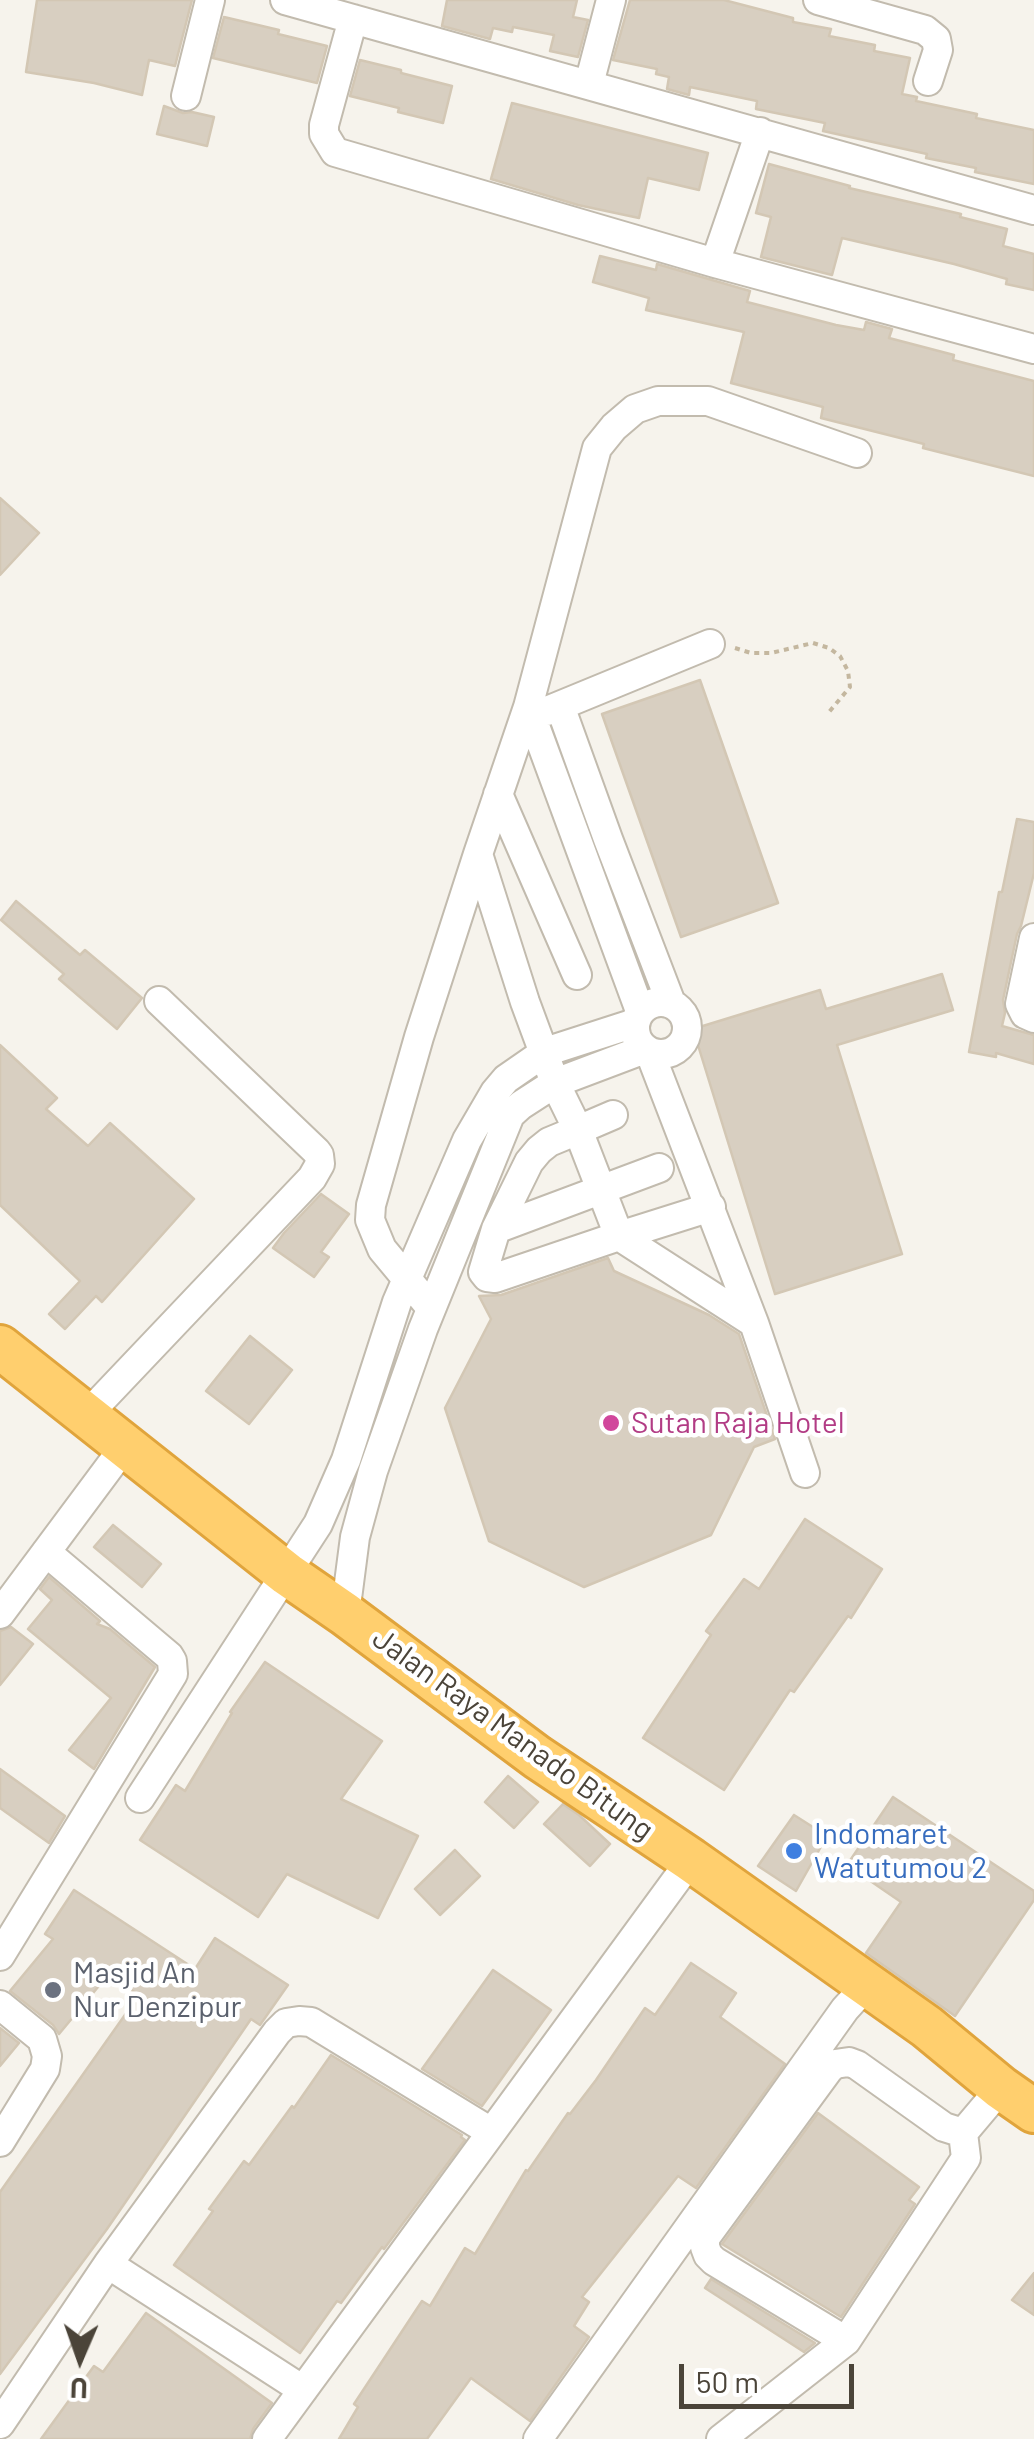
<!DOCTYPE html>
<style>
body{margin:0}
#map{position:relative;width:1034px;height:2439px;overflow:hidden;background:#f6f3ec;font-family:Barlow,sans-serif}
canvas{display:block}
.north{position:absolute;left:30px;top:2309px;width:100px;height:100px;-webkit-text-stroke:8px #fff;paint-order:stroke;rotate:182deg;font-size:28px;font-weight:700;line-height:40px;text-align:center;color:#4b4439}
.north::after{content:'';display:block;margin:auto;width:35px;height:45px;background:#4b4439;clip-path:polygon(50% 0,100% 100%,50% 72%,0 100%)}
.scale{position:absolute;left:679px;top:2364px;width:175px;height:45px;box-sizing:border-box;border:5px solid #4b4439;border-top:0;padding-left:12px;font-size:30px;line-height:35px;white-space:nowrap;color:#4b4439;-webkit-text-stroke:8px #fff;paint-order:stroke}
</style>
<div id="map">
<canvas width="1034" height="2439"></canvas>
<div class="north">U</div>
<div class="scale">50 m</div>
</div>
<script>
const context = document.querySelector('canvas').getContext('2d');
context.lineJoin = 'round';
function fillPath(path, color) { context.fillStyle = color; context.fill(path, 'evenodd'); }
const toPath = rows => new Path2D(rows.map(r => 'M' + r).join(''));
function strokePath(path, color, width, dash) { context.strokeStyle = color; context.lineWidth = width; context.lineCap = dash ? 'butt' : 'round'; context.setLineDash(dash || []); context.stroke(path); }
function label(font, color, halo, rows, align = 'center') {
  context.font = font + ' Barlow,sans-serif'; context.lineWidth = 9; context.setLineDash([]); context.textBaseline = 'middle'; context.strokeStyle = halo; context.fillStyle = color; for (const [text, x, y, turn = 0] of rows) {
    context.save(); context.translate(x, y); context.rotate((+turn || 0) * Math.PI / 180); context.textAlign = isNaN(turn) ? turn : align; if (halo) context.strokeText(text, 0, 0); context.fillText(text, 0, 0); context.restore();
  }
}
const building = toPath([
 [37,0,192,0,175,66,149,60,142,95,94,83,26,72,37,0],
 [447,0,577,0,573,17,588,20,578,57,550,51,554,35,513,27,512,32,493,28,490,39,442,26,447,0],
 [630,0,724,0,793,18,793,22,831,29,829,36,875,45,874,51,910,58,902,94,917,97,916,101,977,114,976,118,1034,130,1034,184,975,172,976,168,926,158,927,154,823,131,825,123,756,109,757,101,690,87,689,95,667,89,669,77,656,74,657,69,613,60,630,0],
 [224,17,279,30,278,34,327,46,317,83,213,58,224,17],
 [360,60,401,70,401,73,452,86,443,123,398,112,399,108,350,96,360,60],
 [512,103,708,153,699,190,648,178,639,218,578,205,491,179,512,103],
 [164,106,183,113,192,112,214,117,207,146,157,134,164,106],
 [769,164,850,186,849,188,961,214,960,217,1007,229,1003,246,1034,254,1034,290,1006,284,1007,279,954,264,842,238,832,275,761,257,771,217,756,213,769,164],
 [600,256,656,270,657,264,750,291,747,302,836,325,864,330,866,322,892,329,889,338,954,355,953,360,1034,381,1034,476,923,448,924,444,821,418,823,407,731,383,744,332,646,310,649,298,593,282,600,256],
 [0,498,39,533,0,575,0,498],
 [700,680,778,903,681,937,602,714,700,680],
 [1017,819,1034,822,1034,873,1021,926,1017,934,1003,1000,1005,1013,1002,1026,1034,1035,1034,1064,996,1053,996,1057,969,1052,999,892,1002,892,1017,819],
 [16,901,80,955,85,950,142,998,117,1029,59,979,64,974,1,920,16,901],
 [942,974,953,1010,837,1045,902,1254,775,1294,693,1029,820,990,826,1009,942,974],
 [0,1045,57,1098,46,1109,88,1146,110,1123,194,1199,102,1302,96,1296,65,1329,49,1314,80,1281,0,1205,0,1045],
 [321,1194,349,1214,321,1252,329,1257,314,1277,273,1248,284,1233,321,1194],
 [608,1258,614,1271,709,1315,739,1334,775,1439,754,1447,711,1535,584,1587,489,1541,445,1408,491,1319,479,1296,501,1295,608,1258],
 [250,1336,292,1370,249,1424,206,1391,250,1336],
 [805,1519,882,1569,851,1618,848,1616,794,1692,790,1690,724,1790,643,1738,711,1635,706,1631,744,1579,759,1589,805,1519],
 [113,1525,161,1564,142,1587,94,1547,113,1525],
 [49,1577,100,1621,97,1624,110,1629,155,1667,94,1769,69,1750,111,1698,28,1629,52,1600,40,1589,49,1577],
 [11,1627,33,1644,0,1685,0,1631,11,1627],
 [265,1662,382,1741,341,1799,418,1836,378,1918,287,1874,258,1917,140,1840,176,1785,185,1791,232,1713,230,1712,265,1662],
 [0,1769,65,1816,49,1843,0,1808,0,1769],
 [508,1776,538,1802,514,1828,485,1802,508,1776],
 [893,1797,1034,1891,1034,1900,955,2016,866,1953,901,1902,847,1865,893,1797],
 [563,1804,579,1815,610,1844,590,1866,544,1824,563,1804],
 [794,1815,827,1836,796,1891,758,1866,794,1815],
 [455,1850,480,1876,440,1915,415,1889,455,1850],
 [74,1890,195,1969,215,1938,288,1985,260,2025,251,2019,107,2229,0,2374,0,2192,139,1995,108,1975,59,2034,53,2025,10,1991,53,1939,45,1934,74,1890],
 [691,1963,736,1993,720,2017,785,2064,696,2188,678,2176,582,2297,589,2302,574,2326,589,2337,530,2421,471,2378,427,2439,339,2439,358,2407,354,2404,422,2301,430,2306,465,2248,475,2254,526,2170,528,2171,568,2113,570,2114,596,2080,645,2008,655,2015,691,1963],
 [493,1970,551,2010,482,2106,422,2069,493,1970],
 [0,2028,19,2043,0,2066,0,2028],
 [331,2055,462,2135,461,2137,465,2140,384,2249,382,2247,341,2303,337,2301,300,2353,174,2265,213,2211,209,2209,244,2161,249,2165,292,2106,294,2108,331,2055],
 [818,2113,919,2187,909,2200,915,2204,841,2317,722,2244,818,2113],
 [1034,2273,1034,2315,1012,2300,1034,2273],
 [711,2279,815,2343,804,2352,705,2288,711,2279],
 [146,2313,272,2403,253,2429,250,2439,41,2439,94,2366,103,2372,146,2313]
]);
const path = toPath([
 [735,648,751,653,771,653,813,643,829,648,840,656,848,671,850,687,829,712]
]);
const minor = toPath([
 [285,0,1034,210],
 [818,0,925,30,936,39,938,50,928,81],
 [353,19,324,125,324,134,335,152,715,263,1034,349],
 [589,84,611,0],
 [186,96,210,0],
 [715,263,760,132],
 [560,706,608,839,671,1003],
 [528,707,640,1011],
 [547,711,710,644],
 [498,794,577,975],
 [478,854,528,707,597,448,614,427,635,409,658,401,708,401,857,453],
 [1034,938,1020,1004,1025,1014,1034,1018],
 '635 1028a26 26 0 1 1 52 0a26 26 0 1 1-52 0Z',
 [650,1053,754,1323],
 [613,1115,578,1130,619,1236,711,1207],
 [496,1229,659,1168],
 [431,1308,382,1249,370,1220,371,1205,419,1037,478,854,525,1002,555,1083,578,1130,549,1142,539,1150,529,1162,496,1229,483,1272,487,1277,495,1278,619,1236,754,1323,805,1473],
 [86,1416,312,1178,320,1164,319,1155,316,1151,159,1001],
 [0,1614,125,1446],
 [345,1614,355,1537,373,1471,423,1329,510,1115,521,1105,555,1083,645,1049],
 [140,1798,318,1524,346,1460,397,1302,467,1140,495,1092,506,1079,545,1052,635,1023],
 [0,1956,173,1674,172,1661,169,1656,46,1552],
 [0,2005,42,2039,47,2056,45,2069,0,2142],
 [108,2264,303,2390],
 [846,2341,714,2261,708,2255,705,2247,705,2238,829,2069,835,2064,849,2062,857,2065,944,2127,963,2133,1001,2088],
 [0,2424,108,2264,277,2032,286,2023,299,2021,311,2022,491,2132],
 [267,2439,691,1860],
 [538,2439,845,2009,867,1985],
 [721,2439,846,2341,966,2158,963,2133]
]);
const highway = toPath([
 [0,1347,287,1574,345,1614,537,1757,691,1860,927,2027,1001,2088,1034,2111]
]);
const markers = [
 [611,1423,10,"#d1479c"],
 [794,1851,10,"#3f7fe0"],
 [53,1990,10,"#6b7280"]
];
const hotelNames = [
 ["Sutan Raja Hotel",631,1423]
];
const streetNames = [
 ["Jalan Raya Manado Bitung",513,1734,36]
];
const shopNames = [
 ["Indomaret",814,1834],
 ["Watutumou 2",814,1868]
];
const worshipNames = [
 ["Masjid An",73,1973],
 ["Nur Denzipur",73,2007]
];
fillPath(building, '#d8cfc1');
strokePath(building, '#d3c7b4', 2.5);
strokePath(minor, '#c2bbae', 32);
strokePath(highway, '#e0a43c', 48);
strokePath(path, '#c4b79f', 4, [5, 5]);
strokePath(minor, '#fff', 28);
strokePath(highway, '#ffcf6e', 42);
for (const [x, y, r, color] of markers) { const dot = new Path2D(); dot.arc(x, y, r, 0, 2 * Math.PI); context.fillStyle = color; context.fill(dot); strokePath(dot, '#fff', 4); }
label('30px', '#b23c85', '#fff', hotelNames, 'left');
label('30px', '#4b4439', '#fff', streetNames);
label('30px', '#366cbe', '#fff', shopNames, 'left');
label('30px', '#5b616d', '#fff', worshipNames, 'left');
</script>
